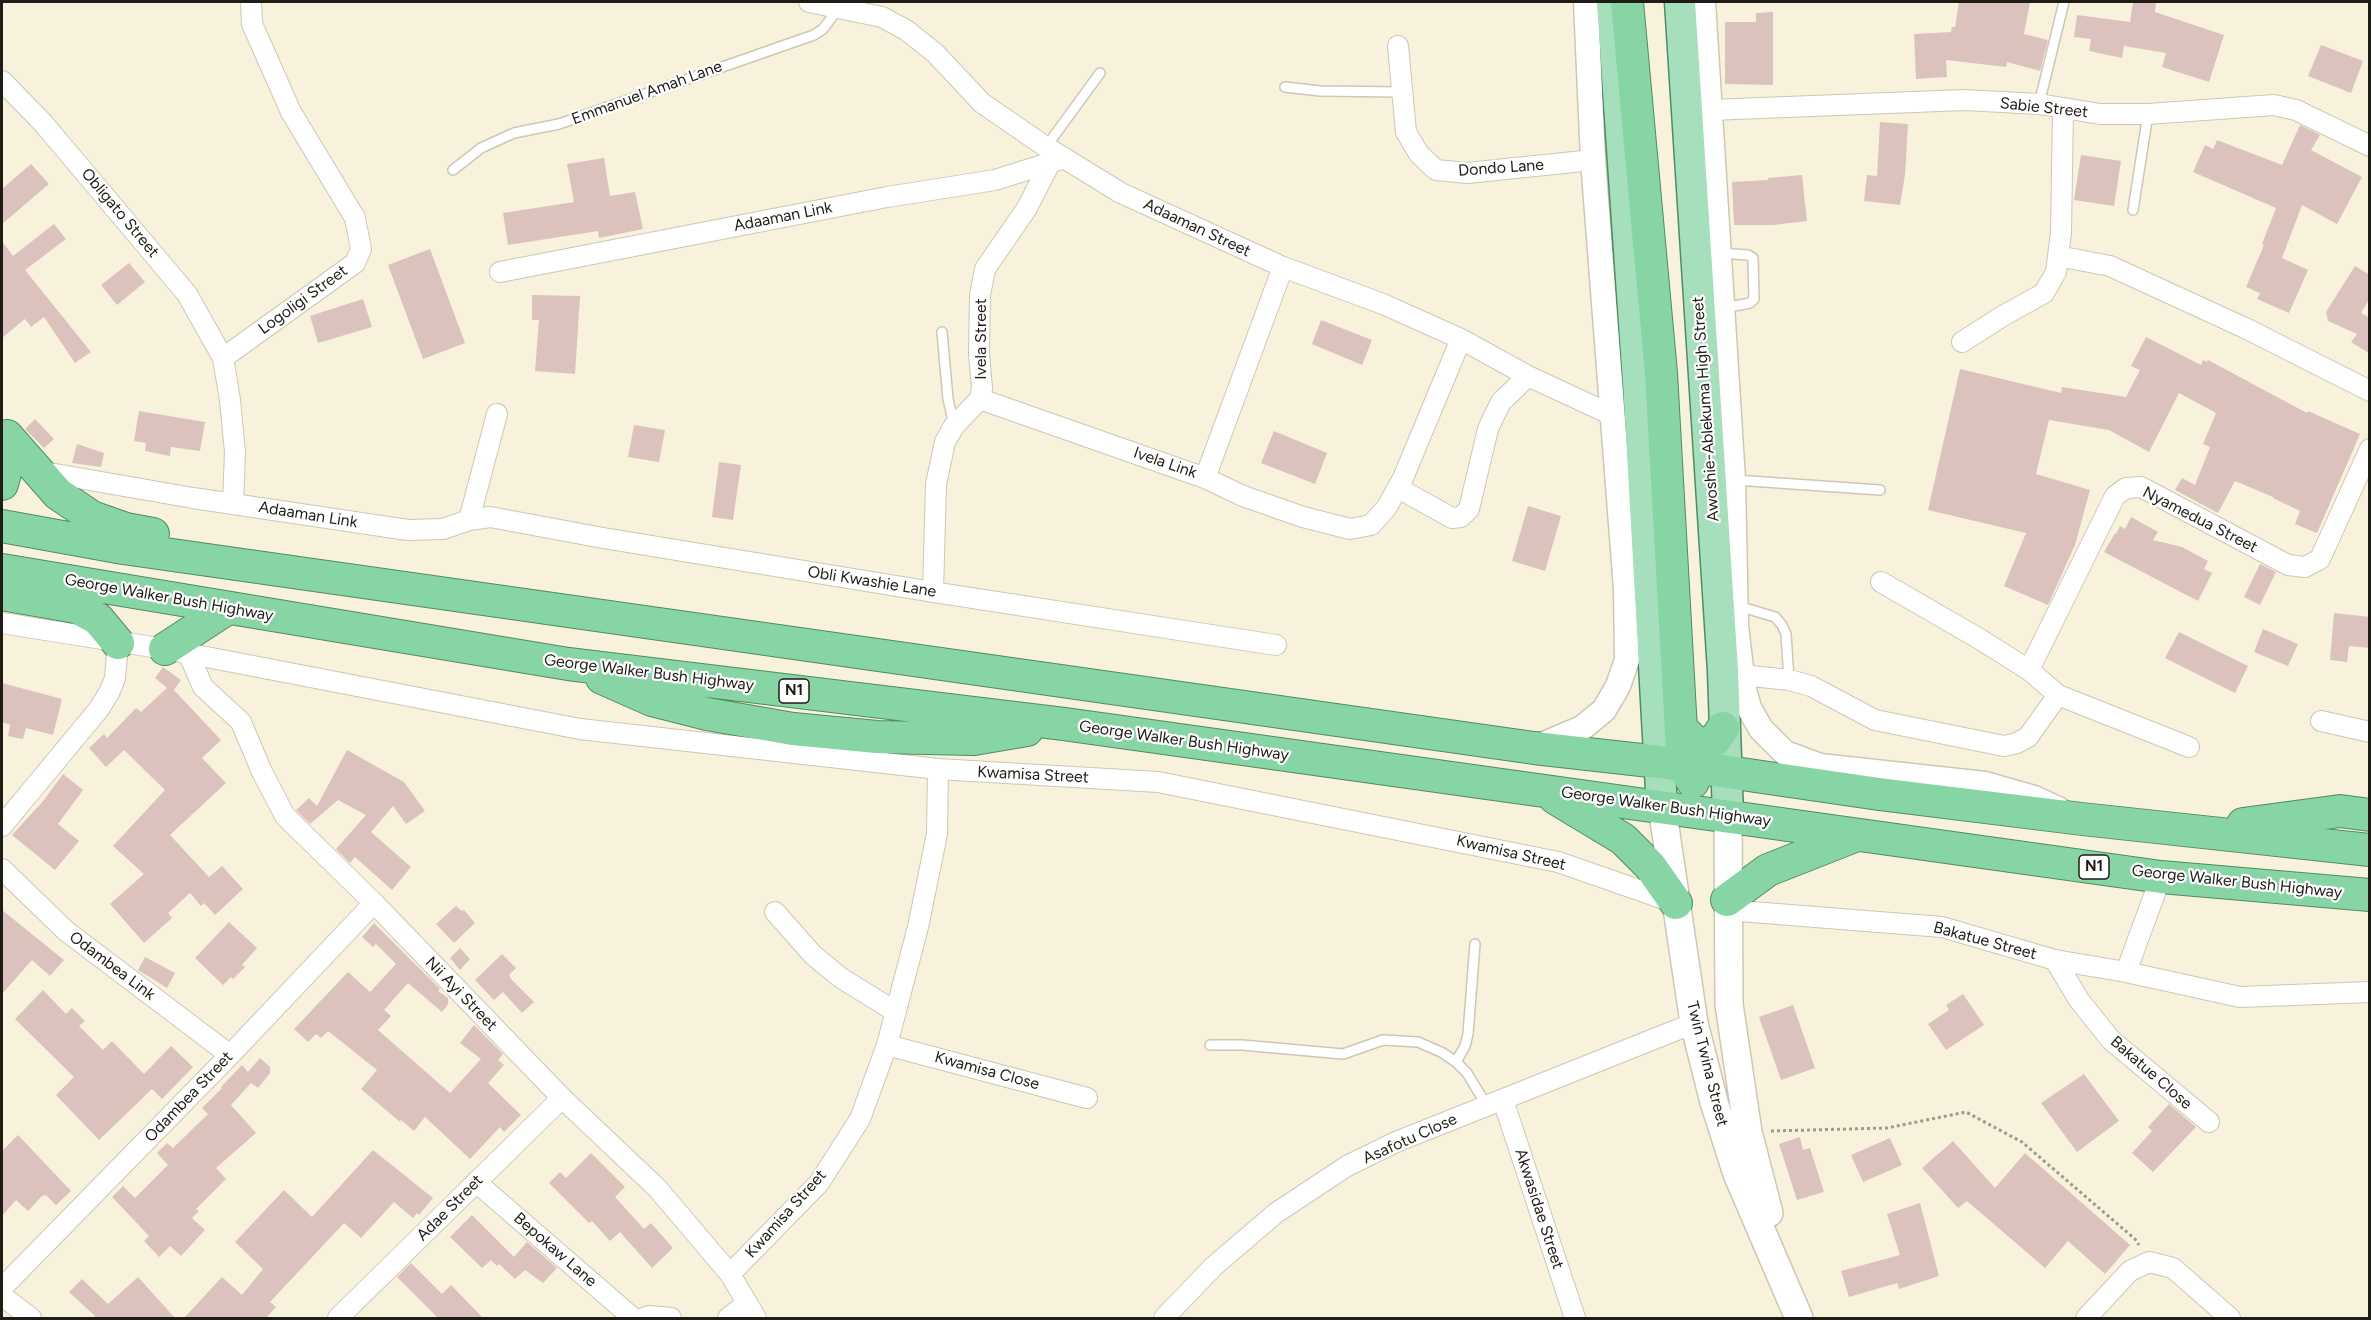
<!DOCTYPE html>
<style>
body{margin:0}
#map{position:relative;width:2371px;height:1320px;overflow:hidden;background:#f8f2dd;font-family:Figtree,sans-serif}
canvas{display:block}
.frame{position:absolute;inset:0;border:3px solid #1e1c14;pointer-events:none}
</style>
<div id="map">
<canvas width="2371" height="1320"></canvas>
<div class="frame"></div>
</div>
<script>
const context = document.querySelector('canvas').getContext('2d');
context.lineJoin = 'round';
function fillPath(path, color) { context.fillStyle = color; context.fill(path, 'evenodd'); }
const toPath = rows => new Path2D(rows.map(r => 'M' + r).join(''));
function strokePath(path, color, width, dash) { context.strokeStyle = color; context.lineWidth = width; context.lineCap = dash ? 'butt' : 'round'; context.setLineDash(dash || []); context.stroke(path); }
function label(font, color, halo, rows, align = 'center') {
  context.font = font + ' Figtree,sans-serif'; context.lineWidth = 4.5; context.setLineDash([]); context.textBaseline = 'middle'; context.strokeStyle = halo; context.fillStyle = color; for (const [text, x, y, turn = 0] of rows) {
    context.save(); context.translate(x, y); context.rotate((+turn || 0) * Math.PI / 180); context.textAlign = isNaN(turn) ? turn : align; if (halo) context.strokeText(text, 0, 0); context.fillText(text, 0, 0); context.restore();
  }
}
const building = toPath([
 [1959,2,2030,2,2024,34,2048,40,2040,71,2007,62,2006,67,1946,60,1947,77,1916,79,1914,34,1951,32,1952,27,1955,27],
 [2133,2,2156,2,2155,12,2224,35,2209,82,2162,67,2166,53,2124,46,2122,58,2089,51,2091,39,2074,37,2077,15,2130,22],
 [1773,12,1773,85,1725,84,1725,22,1756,22,1756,13],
 [2321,45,2363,61,2351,93,2308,76],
 [1880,122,1908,124,1905,175,1900,205,1864,201,1867,175,1877,176],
 [2300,125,2320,135,2311,150,2362,177,2337,224,2302,205,2282,258,2308,270,2289,313,2257,299,2260,293,2246,287,2264,245,2262,244,2276,208,2193,172,2205,145,2213,149,2217,140,2282,165],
 [2081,155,2121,161,2114,206,2074,200],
 [604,158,610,196,635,192,643,229,599,238,598,231,508,245,503,213,574,202,567,164],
 [31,164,49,184,2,224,2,189],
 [1802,175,1807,221,1773,225,1734,225,1732,182,1768,180,1768,178],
 [54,224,66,239,25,270,91,352,75,363,44,317,31,327,25,319,2,338,2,241,13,256],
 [430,249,465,343,423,359,388,265],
 [129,263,145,282,117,305,101,285],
 [2355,266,2370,275,2370,298,2361,313,2368,317,2370,314,2370,354,2351,342,2357,334,2328,321,2326,312],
 [532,295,580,296,575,374,535,371,539,320,532,320],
 [363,299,372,327,318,343,310,316],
 [1321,320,1372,340,1362,365,1312,344],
 [2146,337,2201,365,2203,360,2207,362,2208,360,2307,413,2308,411,2360,434,2317,533,2295,524,2300,511,2273,498,2273,497,2235,481,2218,513,2175,490,2182,478,2195,485,2210,447,2203,444,2216,413,2179,393,2149,452,2109,430,2049,420,2036,474,2090,490,2075,545,2048,605,2004,586,2026,533,1928,510,1960,369,2061,393,2062,387,2126,397,2140,370,2131,366],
 [139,411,205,422,200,451,171,447,170,456,145,451,146,443,134,441],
 [35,419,54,439,44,448,25,429],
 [634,425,665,430,659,462,628,457],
 [1274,431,1327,453,1315,484,1261,463],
 [77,444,104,453,101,467,72,463],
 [719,462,741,465,733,520,712,517],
 [1528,506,1561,516,1545,571,1512,561],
 [2131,517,2158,532,2153,540,2182,547,2208,561,2204,569,2212,573,2198,601,2104,552,2115,533,2116,534,2120,526,2125,529],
 [2260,564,2276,572,2260,605,2244,597],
 [2334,613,2370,617,2370,648,2349,646,2347,662,2330,660],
 [2263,629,2298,644,2288,666,2254,652],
 [2179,632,2248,666,2235,693,2165,658],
 [163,667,181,680,174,690,221,740,202,758,226,783,170,835,209,877,222,866,243,889,215,915,204,903,201,906,190,893,168,913,172,918,144,943,110,904,144,874,113,846,165,790,124,750,106,767,89,748,104,734,107,738,136,708,141,712,167,688,155,678],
 [2,683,62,699,53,735,26,728,23,739,8,736,10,725,2,722],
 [347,750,404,782,425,811,406,824,393,806,371,832,411,867,392,890,355,857,350,863,336,849,366,815,338,800,310,824,296,810,309,798,317,806],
 [63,774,83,790,58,824,79,841,55,870,12,835,44,800],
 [456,906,462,911,464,910,475,923,454,943,436,924],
 [2,910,64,960,50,976,32,960,2,994],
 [229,922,257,948,242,965,245,967,233,979,231,977,223,985,195,958],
 [374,923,440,989,438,991,448,998,448,1004,442,1012,408,983,384,1010,391,1016,378,1030,450,1093,481,1059,460,1043,474,1025,503,1054,498,1060,504,1065,488,1083,521,1115,504,1132,500,1127,470,1159,425,1117,414,1131,401,1120,400,1122,361,1089,377,1070,328,1031,321,1038,316,1034,308,1042,294,1029,348,972,370,992,396,964,376,944,373,947,362,937],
 [460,948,470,959,460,970,450,958],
 [502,954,516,968,509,975,511,979,534,1002,522,1013,503,992,494,1000,475,980],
 [145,957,175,973,167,988,138,970],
 [43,990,66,1014,72,1008,85,1021,79,1026,103,1050,112,1041,144,1074,171,1046,193,1067,162,1099,152,1089,99,1140,56,1095,74,1077,15,1019],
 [1963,994,1984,1025,1946,1050,1928,1024,1949,1010,1946,1005],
 [1793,1005,1815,1068,1781,1080,1759,1017],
 [260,1058,270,1067,270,1073,258,1088,251,1083,231,1105,256,1133,216,1168,226,1179,196,1209,199,1211,192,1218,205,1230,181,1256,170,1246,159,1257,144,1241,149,1236,112,1197,123,1186,135,1198,168,1165,157,1153,167,1143,173,1148,208,1114,202,1108,222,1088,221,1087,242,1065,248,1072],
 [2084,1074,2119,1121,2077,1152,2041,1103],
 [2169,1104,2196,1127,2153,1172,2132,1153,2152,1131,2148,1127],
 [18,1135,71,1191,56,1205,46,1195,42,1196,28,1211,16,1200,2,1216,2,1151],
 [1800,1137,1803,1150,1810,1148,1824,1192,1797,1200,1779,1144],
 [1890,1138,1902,1165,1863,1182,1851,1155],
 [1953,1141,1995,1188,2025,1153,2130,1245,2105,1274,2068,1241,2045,1268,1967,1201,1958,1208,1922,1168],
 [373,1150,433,1198,419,1215,417,1213,413,1218,394,1202,361,1238,344,1223,270,1302,276,1307,266,1318,184,1318,222,1277,242,1295,263,1269,235,1242,284,1190,312,1217],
 [591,1153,625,1187,615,1197,644,1229,651,1223,673,1248,652,1268,620,1232,610,1241,592,1221,589,1223,549,1183,560,1172,566,1178],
 [1920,1203,1939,1276,1899,1289,1897,1283,1849,1297,1841,1271,1900,1255,1887,1214],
 [472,1215,514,1257,527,1242,557,1268,543,1283,525,1270,515,1279,499,1264,497,1266,491,1260,482,1268,450,1237],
 [411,1263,442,1294,451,1285,483,1318,438,1318,397,1277],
 [138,1277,175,1318,92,1318,95,1316,69,1292,82,1279,108,1304]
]);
const path = toPath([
 [1771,1131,1887,1128,1966,1112,2022,1142,2135,1239,2139,1245]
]);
const service = toPath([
 [1285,87,1320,91,1402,92],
 [2039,104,2064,2],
 [1046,147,1100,73],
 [453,170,481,148,514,133,559,124,814,35,823,29,838,9],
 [2133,210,2148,114],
 [1721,253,1748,255,1753,258,1754,299,1750,303,1724,308],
 [942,332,948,399,954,425],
 [1735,480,1880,490],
 [1738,606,1775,617,1782,625,1786,634,1789,680],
 [1210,1045,1242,1045,1343,1054,1383,1040,1418,1042,1443,1053,1456,1062,1467,1073,1487,1106],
 [1456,1062,1465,1046,1468,1034,1475,944]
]);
const minor = toPath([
 [809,2,882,17,906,30,935,53,982,103,1046,147,1121,193,1283,267,1383,304,1461,339,1528,376,1612,415],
 [1398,46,1406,132,1419,154,1436,170,1467,173,1593,160],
 [2,81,43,123,187,294,223,358],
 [1710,110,1965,100,2039,104,2100,114,2148,114,2274,105,2296,110,2370,146],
 [2058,256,2110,266,2245,328,2370,391],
 [500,272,887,197,995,180,1065,158],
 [1962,342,2001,317,2044,293,2056,272,2061,233,2063,108],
 [980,399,1205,478,1243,496,1303,517,1350,529,1371,525,1387,507,1403,478,1461,339],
 [38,471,193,498,408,530,443,529,469,520,490,517,603,538,933,592,1276,645],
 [1205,478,1283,267],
 [1398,488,1452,518,1461,517,1469,509,1488,429,1495,414,1501,402,1528,376],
 [233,503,235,452,230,400,223,358,355,263,361,249,355,218,291,112,252,24,251,2],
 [469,520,497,414],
 [1881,582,1978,638,2029,670,2058,695,2189,747],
 [933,592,936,484,945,442,954,426,980,399,982,388,979,353,980,295,985,269,1027,208,1050,163],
 [2,623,165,649,580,729,938,769,1158,782,1558,862,1676,903],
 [189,655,203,687,241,722,262,772,285,816,374,903,562,1098,657,1188,730,1274,756,1318],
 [2029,670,2115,496,2126,488,2141,487,2288,565,2305,567,2320,559,2370,449],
 [1742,675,1789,680,1811,686,1875,720,2004,746,2017,743,2028,737,2058,695],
 [2321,721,2370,732],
 [2,826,99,709,110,691,115,678,118,643],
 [2,869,66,931,230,1055],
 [1727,910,1942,927,2055,960,2126,972,2240,997,2370,992],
 [775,912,813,955,841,978,896,1012],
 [2055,960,2079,1000,2111,1040,2209,1122],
 [2126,972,2161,877],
 [887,1045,1087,1098],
 [1503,1100,1575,1318],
 [476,1182,633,1318],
 [730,1274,819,1183,860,1119,887,1045,918,927,937,834,938,769],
 [2,1288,230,1055,374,903],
 [2,1296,31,1318],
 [338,1318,562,1098],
 [644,1318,649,1316,671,1318],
 [728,1318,747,1303],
 [1164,1318,1214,1266,1276,1213,1347,1166,1396,1142,1694,1023],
 [2086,1318,2130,1271,2149,1262,2173,1268,2230,1318]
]);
const tertiary = toPath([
 [1703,2,1733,480,1736,626,1743,685,1749,708,1761,729,1785,753,1820,766,1985,784,2034,798,2058,809],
 [1537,747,1582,728,1604,710,1618,686,1627,660,1626,589,1593,160,1586,2]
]);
const secondary = toPath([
 [1662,807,1694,1023,1714,1102,1737,1174,1799,1318],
 [1728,816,1729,1004,1748,1132,1769,1213]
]);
const primary = toPath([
 [1612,2,1638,382,1662,807],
 [1680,2,1723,671,1728,816]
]);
const trunk = toPath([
 [1627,2,1661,373,1683,766,1693,782],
 [7,436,58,494,92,517,126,529,153,534],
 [2,484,8,462,7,436],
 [2,526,123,548,1534,748,1659,762,1879,794,2082,819,2370,850],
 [2,570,568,664,1064,724,2161,877,2370,895],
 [2,594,76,607,98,619,118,643],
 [165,649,228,608],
 [602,678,652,700,707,714,793,729,877,737,974,739,1027,730],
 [1681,728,1694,741,1704,744,1715,740,1723,728],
 [1555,798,1623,839,1650,866,1676,903],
 [2243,824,2340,811,2370,815],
 [1727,900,1768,870,1857,835]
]);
const shields = [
 [794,691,30],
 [2094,867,30]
];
const shieldNames = [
 ["N1",794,691],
 ["N1",2094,867]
];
const streetNames = [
 ["Emmanuel Amah Lane",647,93,-20],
 ["Sabie Street",2044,108,6],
 ["Dondo Lane",1501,168,-4],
 ["Obligato Street",120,213,50],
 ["Adaaman Link",783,217,-11],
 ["Adaaman Street",1197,228,25],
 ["Logoligi Street",303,300,-36],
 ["Ivela Street",981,339,-90],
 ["Awoshie-Ablekuma High Street",1706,409,-94],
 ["Ivela Link",1165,463,19],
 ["Adaaman Link",308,515,9],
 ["Nyamedua Street",2200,520,27],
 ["Obli Kwashie Lane",872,582,9],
 ["George Walker Bush Highway",169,598,10],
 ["George Walker Bush Highway",649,673,7],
 ["George Walker Bush Highway",1184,741,8],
 ["Kwamisa Street",1033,775,3],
 ["George Walker Bush Highway",1666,807,8],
 ["Kwamisa Street",1511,853,13],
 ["George Walker Bush Highway",2237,882,6],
 ["Bakatue Street",1985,941,15],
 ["Odambea Link",112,966,37],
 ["Nii Ayi Street",461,994,46],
 ["Twin Twina Street",1707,1064,76],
 ["Kwamisa Close",987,1071,15],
 ["Bakatue Close",2151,1073,41],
 ["Odambea Street",189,1097,-46],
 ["Asafotu Close",1410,1139,-24],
 ["Adae Street",450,1208,-45],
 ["Akwasidae Street",1539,1209,72],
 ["Kwamisa Street",786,1214,-48],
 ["Bepokaw Lane",555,1250,41]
];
fillPath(building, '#dbc2bd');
strokePath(service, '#cdc7b3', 12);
strokePath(minor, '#cdc7b3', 22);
strokePath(tertiary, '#cdc7b3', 27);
strokePath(secondary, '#cdc7b3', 30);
strokePath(primary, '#4f8c63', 33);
strokePath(trunk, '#4f8c63', 34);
strokePath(path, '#9e998a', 3, [3, 3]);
strokePath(service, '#fff', 9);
strokePath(minor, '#fff', 20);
strokePath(tertiary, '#fff', 24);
strokePath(secondary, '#fff', 27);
strokePath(primary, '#a5dfbb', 30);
strokePath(trunk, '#87d4a4', 32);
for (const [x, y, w] of shields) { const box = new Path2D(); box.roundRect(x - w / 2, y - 12, w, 24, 4.5); context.fillStyle = '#fff'; context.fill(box); strokePath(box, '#1e1c14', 1.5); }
label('bold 15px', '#1e1c14', null, shieldNames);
label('16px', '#1e1c14', '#fff', streetNames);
</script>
